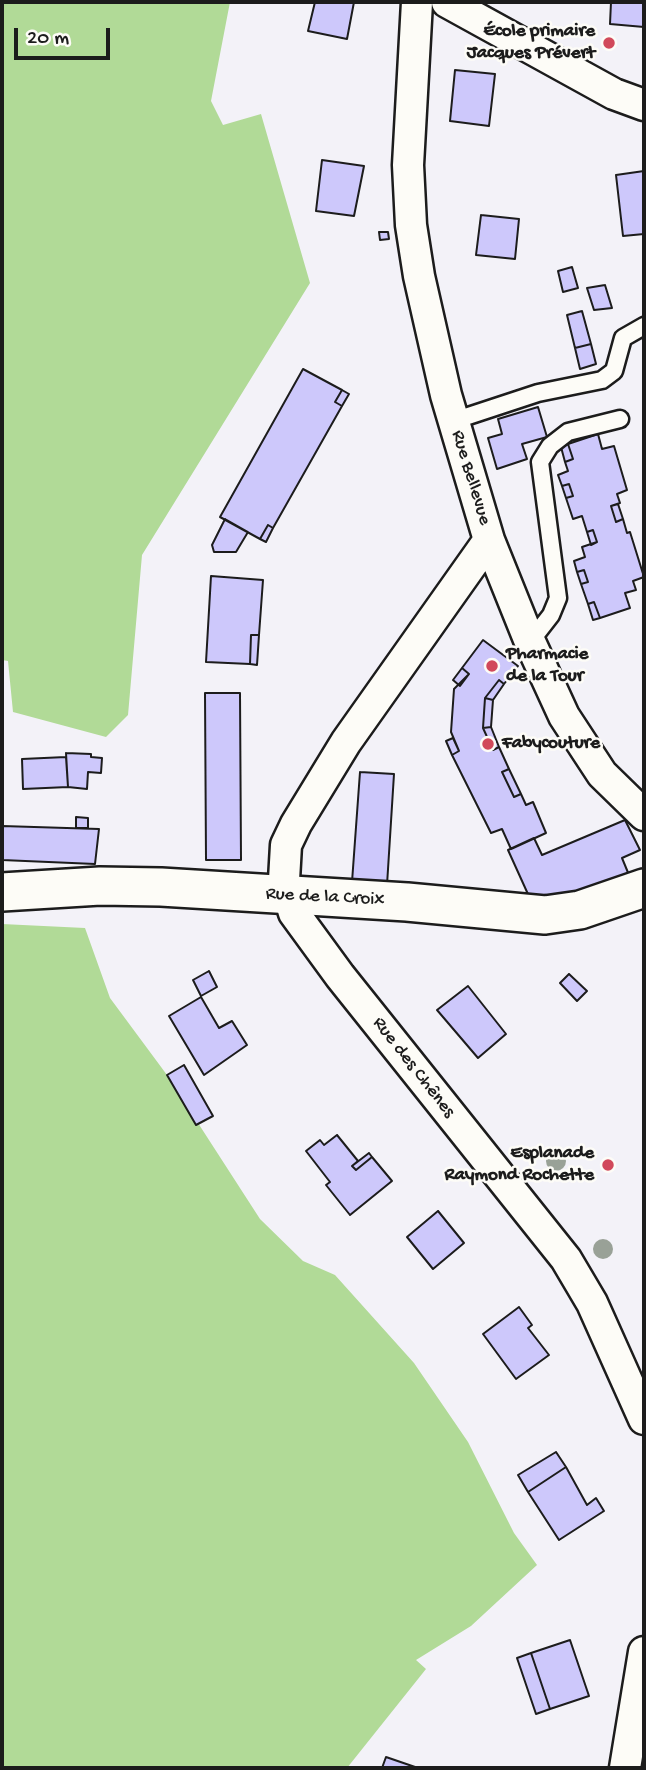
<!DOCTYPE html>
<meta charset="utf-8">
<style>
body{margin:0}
#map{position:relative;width:646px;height:1770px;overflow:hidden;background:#f3f2f8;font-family:"Gochi Hand",sans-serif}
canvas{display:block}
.frame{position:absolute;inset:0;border:4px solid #1c1c1c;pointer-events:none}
.scale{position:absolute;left:14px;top:28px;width:96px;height:32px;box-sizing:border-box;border:4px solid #1c1c1c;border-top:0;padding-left:9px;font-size:21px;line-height:24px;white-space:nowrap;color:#1c1c1c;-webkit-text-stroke:5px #fdfcf7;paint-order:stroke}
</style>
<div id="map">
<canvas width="646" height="1770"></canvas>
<div class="frame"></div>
<div class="scale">20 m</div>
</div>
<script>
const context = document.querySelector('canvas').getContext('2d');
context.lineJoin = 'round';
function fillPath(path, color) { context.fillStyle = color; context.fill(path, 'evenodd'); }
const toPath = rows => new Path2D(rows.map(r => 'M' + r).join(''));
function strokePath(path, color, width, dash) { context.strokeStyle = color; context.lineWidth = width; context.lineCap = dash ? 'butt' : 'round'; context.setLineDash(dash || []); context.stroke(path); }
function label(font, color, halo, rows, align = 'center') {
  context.font = font + ' "Gochi Hand",sans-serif'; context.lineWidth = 5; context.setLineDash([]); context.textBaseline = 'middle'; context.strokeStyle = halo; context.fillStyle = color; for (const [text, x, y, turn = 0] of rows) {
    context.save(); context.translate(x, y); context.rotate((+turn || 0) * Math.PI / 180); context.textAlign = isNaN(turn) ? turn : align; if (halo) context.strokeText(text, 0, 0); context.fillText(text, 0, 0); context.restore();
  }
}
const green = toPath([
 [2,2,230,2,211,101,223,125,261,114,310,283,142,555,128,715,106,737,13,712,8,661,2,660],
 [2,924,85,928,110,998,167,1075,260,1219,303,1261,335,1275,414,1363,468,1442,514,1533,537,1565,471,1626,416,1660,426,1669,347,1768,2,1768]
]);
const building = toPath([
 [315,2,354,2,347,39,308,31,315,2],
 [611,2,644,2,644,27,610,24,611,2],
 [455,70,495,74,489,126,450,121,455,70],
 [322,160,364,166,354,216,316,211,322,160],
 [644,171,644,234,623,236,616,175,644,171],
 [481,215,519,219,515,259,476,255,481,215],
 [379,232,388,232,389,239,380,240,379,232],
 [572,267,578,288,563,292,558,271,572,267],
 [605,285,612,308,594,310,587,288,605,285],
 [582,311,591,344,575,348,567,315,582,311],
 [591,344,596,364,580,369,575,348,591,344],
 [303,369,342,390,335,402,342,406,273,528,268,525,260,539,220,517,303,369],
 [342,390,349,394,342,406,335,402,342,390],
 [538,407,547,437,522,444,527,459,497,469,488,438,502,434,498,419,538,407],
 [598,434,602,449,614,446,627,490,617,494,620,503,611,506,616,522,623,519,627,533,630,532,644,577,633,581,636,590,625,593,630,608,600,618,594,602,588,604,581,584,588,582,584,570,577,572,574,561,585,557,582,547,597,542,593,530,587,532,582,516,573,519,566,498,573,496,569,484,562,486,558,475,568,471,565,462,573,459,568,444,598,434],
 [568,444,573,459,565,462,561,447,568,444],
 [569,484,573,496,566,498,562,486,569,484],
 [618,504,623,519,616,522,611,506,618,504],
 [225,519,248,532,236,552,214,552,212,545,225,519],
 [268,525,273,528,266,542,260,539,268,525],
 [593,530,597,542,591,545,587,532,593,530],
 [584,570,588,582,581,584,577,572,584,570],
 [211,576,263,580,259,635,251,635,250,664,206,662,211,576],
 [594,602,600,618,593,620,588,604,594,602],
 [251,635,259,635,257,665,250,664,251,635],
 [483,640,518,666,504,684,499,680,485,698,483,728,493,750,499,747,509,769,502,772,514,797,521,794,526,805,533,802,546,833,511,849,502,829,491,833,452,755,459,751,451,732,454,689,469,674,462,668,483,640],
 [462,668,469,674,460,686,453,680,462,668],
 [499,680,504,684,493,700,485,698,499,680],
 [205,693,240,693,241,860,206,860,205,693],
 [485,698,493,700,491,727,483,728,485,698],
 [491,727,499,747,493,750,483,728,491,727],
 [453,738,459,751,452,755,446,741,453,738],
 [66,753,91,754,91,757,102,758,101,773,88,772,87,789,68,787,66,753],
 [66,757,68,787,23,789,22,759,66,757],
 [509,769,521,794,514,797,502,772,509,769],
 [360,772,394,774,387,885,352,882,360,772],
 [76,817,88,818,88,828,76,828,76,817],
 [625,820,640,850,622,858,629,875,560,905,555,894,532,903,508,850,534,838,542,855,625,820],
 [2,826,99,829,95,864,2,860,2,826],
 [209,971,217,987,201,996,193,980,209,971],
 [569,974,587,991,577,1001,560,983,569,974],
 [468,986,506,1034,478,1058,437,1010,468,986],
 [201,997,219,1028,232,1021,247,1045,204,1075,169,1016,201,997],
 [184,1065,213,1116,196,1125,167,1075,184,1065],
 [337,1135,358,1161,352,1166,356,1170,372,1157,392,1181,350,1215,326,1185,330,1182,306,1151,320,1140,324,1145,337,1135],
 [369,1153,372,1157,356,1170,352,1166,369,1153],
 [438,1211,464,1243,433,1269,407,1237,438,1211],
 [519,1307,532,1325,528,1328,549,1355,516,1379,483,1334,519,1307],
 [556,1452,566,1467,528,1492,518,1475,556,1452],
 [566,1467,587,1505,596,1498,604,1511,559,1540,528,1492,566,1467],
 [570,1640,589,1696,550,1709,531,1653,570,1640],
 [531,1653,550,1709,536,1714,517,1658,531,1653],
 [386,1757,418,1768,382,1768,386,1757]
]);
const service = toPath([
 [453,421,538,393,602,380,614,371,623,338,644,326],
 [530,642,551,615,558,598,540,462,550,446,568,432,620,419]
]);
const minor = toPath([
 [417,2,408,165,411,225,419,276,446,395,489,540,346,742,296,824,286,845,284,880,294,913,340,976,566,1259,592,1303,644,1419],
 [447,2,614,94,644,105],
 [489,540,530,642,564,716,602,774,644,815],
 [625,1768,644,1652]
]);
const tertiary = toPath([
 [2,892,100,886,161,887,407,902,545,915,580,910,644,888]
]);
const trees = [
 [556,1161],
 [603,1249]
];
const markers = [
 [609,43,7,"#d1495b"],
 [492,666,7,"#d1495b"],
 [488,744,7,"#d1495b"],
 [608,1165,7,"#d1495b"]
];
const poiNames = [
 ["École primaire",595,32],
 ["Jacques Prévert",595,54],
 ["Pharmacie",506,655,"left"],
 ["de la Tour",506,677,"left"],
 ["Fabycouture",502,744,"left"],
 ["Esplanade",594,1154],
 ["Raymond Rochette",594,1176]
];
const streetNames = [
 ["Rue Bellevue",470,478,73],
 ["Rue de la Croix",325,898,3],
 ["Rue des Chênes",413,1068,52]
];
fillPath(green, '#b1da97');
fillPath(building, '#cdc8fb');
strokePath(building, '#1c1c1c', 2);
strokePath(service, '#1c1c1c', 21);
strokePath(minor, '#1c1c1c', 35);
strokePath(tertiary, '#1c1c1c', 42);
strokePath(service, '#fdfcf7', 16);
strokePath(minor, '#fdfcf7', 30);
strokePath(tertiary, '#fdfcf7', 37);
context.fillStyle = '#99a197';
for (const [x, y] of trees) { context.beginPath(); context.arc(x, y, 10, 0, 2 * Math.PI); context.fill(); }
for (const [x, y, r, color] of markers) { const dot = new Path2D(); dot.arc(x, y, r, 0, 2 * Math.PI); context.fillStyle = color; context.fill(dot); strokePath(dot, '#fdfcf7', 2.5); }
label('bold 19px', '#1c1c1c', '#fdfcf7', poiNames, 'right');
label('19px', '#1c1c1c', '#fdfcf7', streetNames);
</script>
